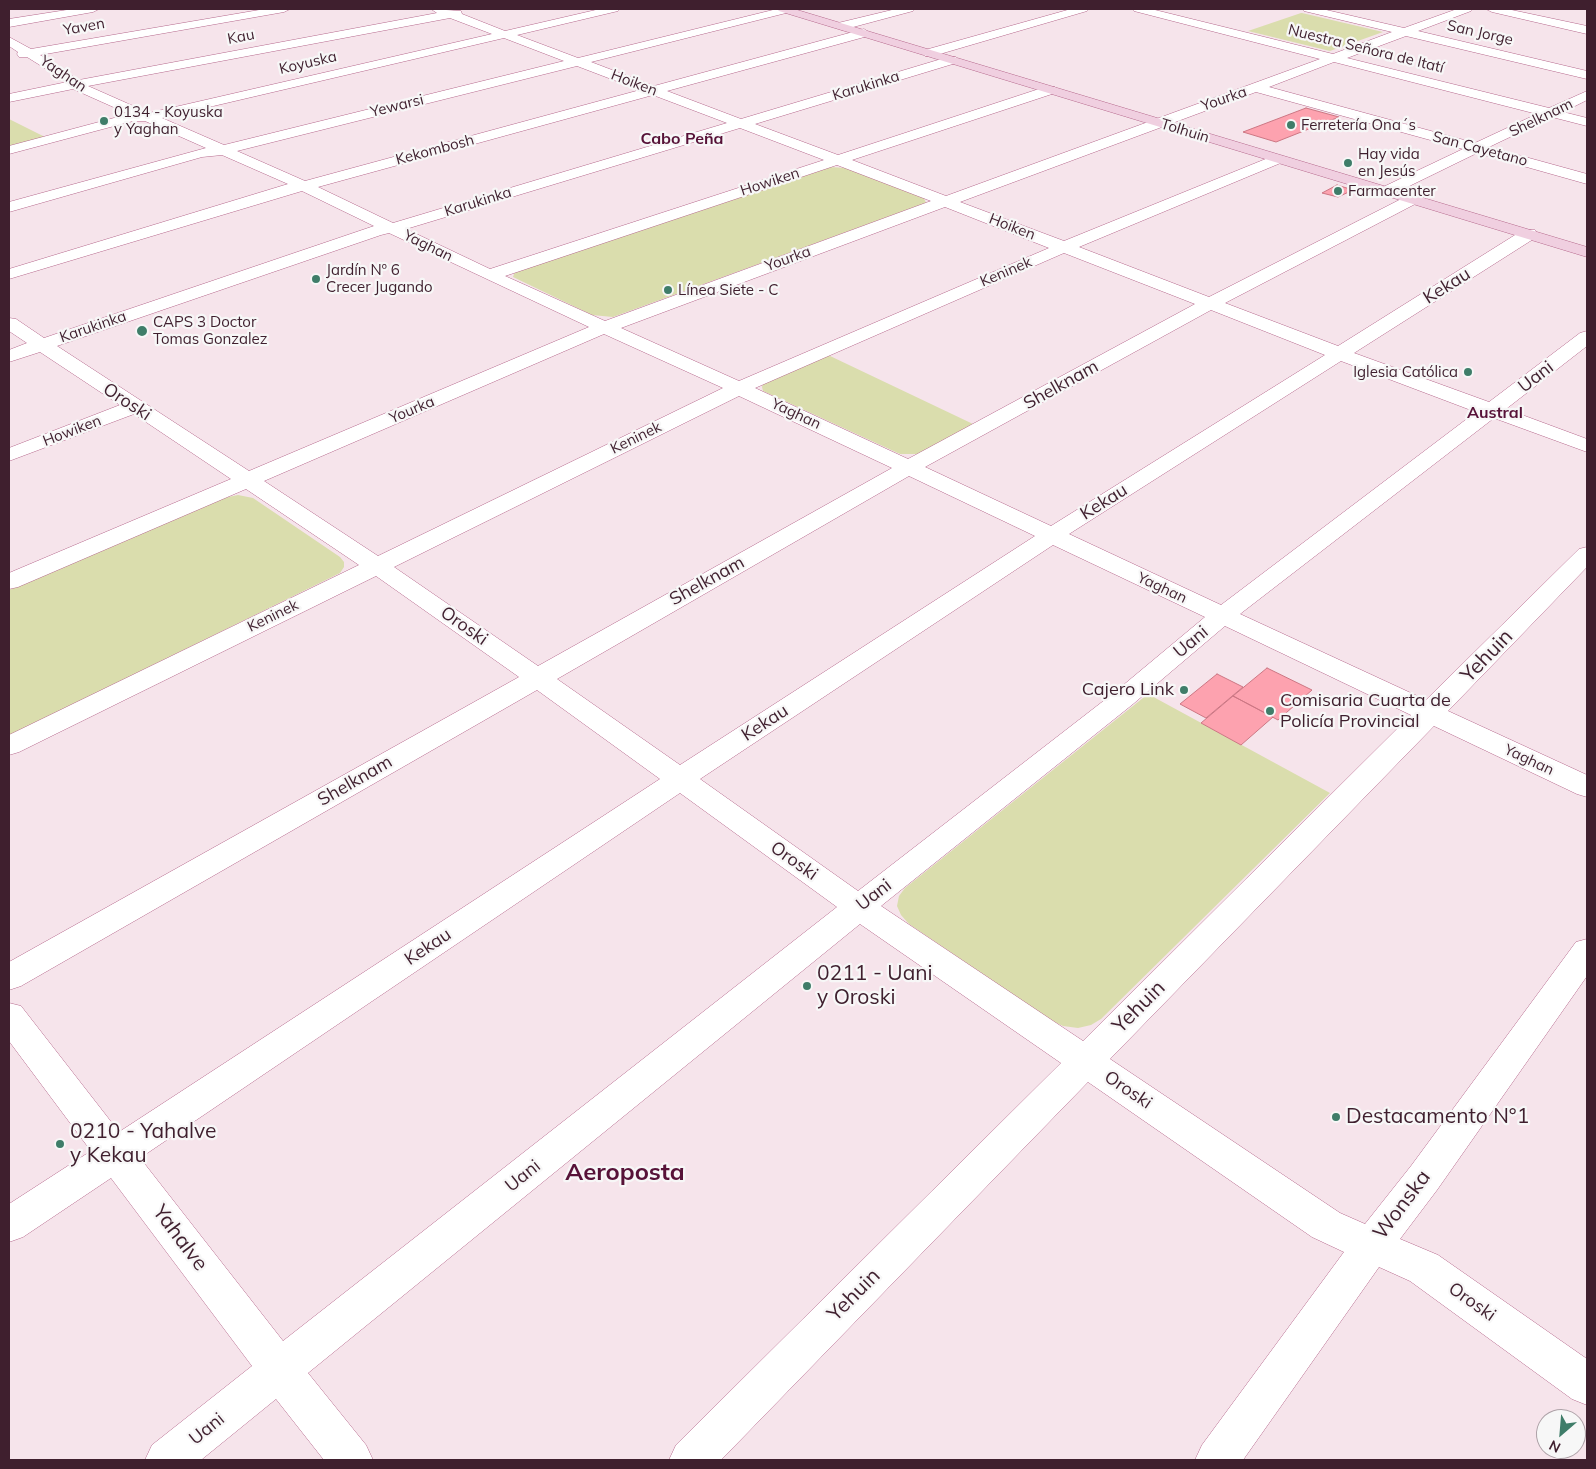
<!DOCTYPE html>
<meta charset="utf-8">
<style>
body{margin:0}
#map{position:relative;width:1596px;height:1469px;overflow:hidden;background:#f6e4eb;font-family:Mulish,sans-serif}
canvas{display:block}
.frame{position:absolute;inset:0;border:10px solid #3f1f2e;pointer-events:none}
.north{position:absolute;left:1536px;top:1409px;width:50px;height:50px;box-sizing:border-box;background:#f7f7f7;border:1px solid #ada1a7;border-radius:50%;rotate:207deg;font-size:14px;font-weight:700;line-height:20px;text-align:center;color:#3f1f2e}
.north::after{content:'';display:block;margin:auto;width:18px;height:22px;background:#3f7d69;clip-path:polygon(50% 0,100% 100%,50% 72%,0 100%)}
</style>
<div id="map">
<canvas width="1596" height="1469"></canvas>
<div class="frame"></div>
<div class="north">N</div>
</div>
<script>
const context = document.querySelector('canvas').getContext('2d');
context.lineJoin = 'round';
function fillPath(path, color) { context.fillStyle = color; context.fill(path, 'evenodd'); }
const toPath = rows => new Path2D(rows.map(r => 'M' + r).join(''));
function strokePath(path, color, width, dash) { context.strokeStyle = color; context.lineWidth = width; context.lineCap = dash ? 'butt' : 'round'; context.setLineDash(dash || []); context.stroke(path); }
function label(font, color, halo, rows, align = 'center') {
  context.font = font + ' Mulish,sans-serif'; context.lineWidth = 4.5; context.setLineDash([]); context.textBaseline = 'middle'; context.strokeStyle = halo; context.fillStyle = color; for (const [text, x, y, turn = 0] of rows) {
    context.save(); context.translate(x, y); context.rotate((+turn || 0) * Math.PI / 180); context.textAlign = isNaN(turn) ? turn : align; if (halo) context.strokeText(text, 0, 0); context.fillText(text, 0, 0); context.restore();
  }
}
const green = toPath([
 [1301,13,1302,13,1383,32,1330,51,1248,31],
 [9,119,45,137,9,146],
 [829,167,847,168,924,198,926,203,613,317,592,315,513,277,515,271],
 [828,355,973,424,924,451,917,454,900,454,763,391,762,387,763,383],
 [238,495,253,498,340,557,344,562,344,567,340,573,9,736,9,590,219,499],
 [1148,694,1330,793,1101,1019,1091,1025,1078,1028,1063,1026,1050,1020,909,924,901,915,897,906,899,896,905,888]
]);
const building = toPath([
 [1306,108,1339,117,1276,142,1243,132,1306,108],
 [1337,185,1353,190,1338,197,1322,193,1337,185],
 [1267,668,1312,690,1278,720,1233,696,1267,668],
 [1217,674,1243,687,1206,718,1180,704,1217,674],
 [1233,696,1273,717,1241,745,1201,723,1233,696]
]);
const street = toPath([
 [73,9,99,9,93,12,9,27,9,19,73,9],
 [265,9,290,9,284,12,40,55,79,80,437,13,431,9,461,11,462,14,505,31,600,9,620,9,618,11,517,35,578,58,777,9,791,9,790,12,591,62,654,86,864,29,870,33,868,36,667,91,741,119,948,57,956,57,958,60,956,63,755,124,838,155,1045,87,1055,87,1057,90,1055,93,852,160,946,196,1320,59,1134,11,1132,9,1151,9,1333,54,1392,32,1304,11,1302,9,1322,9,1404,28,1457,9,1473,9,1471,11,1418,31,1587,71,1587,79,1406,36,1347,58,1549,108,1587,91,1587,100,1563,112,1587,118,1587,126,1552,117,1489,147,1587,174,1587,184,1477,153,1393,194,1381,194,1379,191,1381,188,1463,149,1256,92,960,202,1064,241,1273,156,1283,156,1285,159,1283,162,1079,247,1209,297,1407,196,1419,196,1421,199,1419,202,1225,303,1338,346,1523,230,1535,230,1537,234,1535,238,1354,353,1489,402,1580,333,1587,331,1587,346,1506,409,1587,439,1587,452,1494,418,1240,614,1426,700,1579,549,1587,547,1587,567,1448,711,1587,775,1587,797,1577,794,1434,726,1110,1059,1340,1213,1365,1224,1411,1166,1576,942,1587,939,1587,976,1437,1190,1400,1239,1438,1255,1587,1359,1587,1405,1572,1399,1410,1281,1379,1267,1243,1460,1195,1460,1202,1445,1344,1252,1312,1237,1088,1082,721,1460,669,1460,676,1445,1061,1063,860,924,308,1373,366,1445,373,1460,324,1460,276,1399,201,1460,145,1460,152,1445,252,1366,111,1178,23,1237,9,1242,9,1204,91,1151,9,1041,9,1003,21,1006,119,1132,660,779,537,690,21,986,9,990,9,962,519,677,376,576,19,752,9,755,9,735,359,565,246,489,18,587,9,589,9,573,231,479,134,414,9,461,9,448,120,405,40,352,9,362,9,350,27,343,9,331,9,318,16,319,44,338,374,226,302,191,9,279,9,269,288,184,222,155,202,157,9,212,9,202,206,148,145,121,133,121,9,154,9,146,129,114,73,89,9,102,9,94,67,82,27,57,19,57,17,54,18,52,9,46,9,37,31,49,265,9],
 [450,18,492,34,149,113,88,86,450,18],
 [504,38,564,61,224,145,162,118,504,38],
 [1334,62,1537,114,1475,143,1269,87,1334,62],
 [577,66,640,90,305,181,237,151,577,66],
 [653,95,727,123,393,223,318,187,653,95],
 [740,128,824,160,490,269,406,229,740,128],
 [837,165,931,201,605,321,505,276,837,165],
 [945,207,1049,248,739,381,621,328,945,207],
 [389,233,589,327,249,471,57,346,381,235,389,233],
 [1064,253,1195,304,908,459,755,388,1064,253],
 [1211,310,1325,355,1051,526,925,467,1211,310],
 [604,334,723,388,378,556,264,481,604,334],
 [1341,361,1476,412,1221,605,1069,534,1341,361],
 [739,396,892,468,538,666,394,567,739,396],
 [909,476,1035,536,680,765,557,679,909,476],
 [1053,545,1205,617,1115,692,858,891,700,779,1053,545],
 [1225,626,1411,715,1083,1041,881,906,1133,704,1225,626],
 [680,793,837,907,283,1341,140,1158,680,793],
 [896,9,915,9,913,11,842,30,836,26,838,23,896,9],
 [1071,9,1089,9,1087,11,933,56,925,56,923,53,925,50,1071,9],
 [1486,9,1507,9,1587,26,1587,34,1492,12,1486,9]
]);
const secondary = toPath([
 [777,9,794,9,1587,247,1587,257,779,11,777,9]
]);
const markers = [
 [104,121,5,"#3f7d69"],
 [1291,125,5,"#3f7d69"],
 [1348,163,5,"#3f7d69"],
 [1338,191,5,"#3f7d69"],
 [316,279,5,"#3f7d69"],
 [668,290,5,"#3f7d69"],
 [142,331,6,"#3f7d69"],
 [1468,372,5,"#3f7d69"],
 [1184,690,5,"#3f7d69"],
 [1270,711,5,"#3f7d69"],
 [807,986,5,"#3f7d69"],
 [1336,1117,5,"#3f7d69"],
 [60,1144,5,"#3f7d69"]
];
const farStreetnames = [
 ["Yaven",84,27,-10],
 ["San Jorge",1480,33,13],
 ["Kau",241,37,-11],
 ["Nuestra Señora de Itatí",1366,49,14],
 ["Koyuska",308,63,-13],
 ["Yaghan",63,74,34],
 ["Hoiken",634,83,21],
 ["Karukinka",866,86,-17],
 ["Yourka",1224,99,-19],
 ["Yewarsi",397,106,-14],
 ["Shelknam",1541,118,-26],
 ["Tolhuin",1185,131,17],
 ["San Cayetano",1480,149,15],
 ["Kekombosh",435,150,-15],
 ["Howiken",770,182,-18],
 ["Karukinka",478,202,-17],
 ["Hoiken",1012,227,21],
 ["Yaghan",428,246,26],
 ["Yourka",788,259,-20],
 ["Keninek",1006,272,-23],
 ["Karukinka",93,327,-19],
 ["Yourka",412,410,-23],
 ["Yaghan",796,414,25],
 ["Howiken",72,431,-21],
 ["Keninek",636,438,-26],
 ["Yaghan",1162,588,25],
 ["Keninek",273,616,-26],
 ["Yaghan",1529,760,25]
];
const farPoinames = [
 ["0134 - Koyuska",114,112],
 ["y Yaghan",114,129],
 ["Ferretería Ona´s",1301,125],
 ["Hay vida",1358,154],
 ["en Jesús",1358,171],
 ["Farmacenter",1348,191],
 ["Jardín Nº 6",326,270],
 ["Crecer Jugando",326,287],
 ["Línea Siete - C",678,290],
 ["CAPS 3 Doctor",153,322],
 ["Tomas Gonzalez",153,339],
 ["Iglesia Católica",1458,372,"right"]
];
const farQuarternames = [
 ["Cabo Peña",682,139],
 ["Austral",1495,413]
];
const streetNames = [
 ["Kekau",1447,286,-32],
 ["Uani",1536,377,-38],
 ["Shelknam",1061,385,-29],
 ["Oroski",127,402,33],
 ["Kekau",1104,502,-32],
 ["Shelknam",707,581,-29],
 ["Oroski",464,626,35],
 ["Uani",1191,642,-40],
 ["Kekau",765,723,-33],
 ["Shelknam",355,781,-30],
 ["Oroski",794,861,35],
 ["Uani",874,895,-38],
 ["Kekau",428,947,-34],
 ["Oroski",1128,1090,34],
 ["Uani",523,1176,-39],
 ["Oroski",1472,1302,35],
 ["Uani",207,1429,-39]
];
const poiNames = [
 ["Cajero Link",1174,690],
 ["Comisaria Cuarta de",1280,701,"left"],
 ["Policía Provincial",1280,722,"left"]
];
const nearStreetnames = [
 ["Yehuin",1487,656,-46],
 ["Yehuin",1139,1007,-45],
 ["Wonska",1402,1205,-53],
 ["Yahalve",180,1238,53],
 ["Yehuin",854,1295,-45]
];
const nearPoinames = [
 ["0211 - Uani",817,974],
 ["y Oroski",817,998],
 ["Destacamento N°1",1346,1117],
 ["0210 - Yahalve",70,1132],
 ["y Kekau",70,1156]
];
const nearQuarternames = [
 ["Aeroposta",625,1173]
];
fillPath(green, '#daddad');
fillPath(building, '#fda2af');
strokePath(building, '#cc7683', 1);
strokePath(street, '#b5688c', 1);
strokePath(secondary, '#b5688c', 1);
fillPath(street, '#fff');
fillPath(secondary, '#f0cfe0');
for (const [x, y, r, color] of markers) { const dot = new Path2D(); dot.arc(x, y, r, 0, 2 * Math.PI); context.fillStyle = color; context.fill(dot); strokePath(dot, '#f7f7f7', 2); }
label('15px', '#3f1f2e', '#f7f7f7', farStreetnames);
label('15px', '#3f1f2e', '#f7f7f7', farPoinames, 'left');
label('bold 16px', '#571238', '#f7f7f7', farQuarternames);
label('18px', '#3f1f2e', '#f7f7f7', streetNames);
label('18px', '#3f1f2e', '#f7f7f7', poiNames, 'right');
label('21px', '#3f1f2e', '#f7f7f7', nearStreetnames);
label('21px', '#3f1f2e', '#f7f7f7', nearPoinames, 'left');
label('bold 24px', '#571238', '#f7f7f7', nearQuarternames);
</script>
